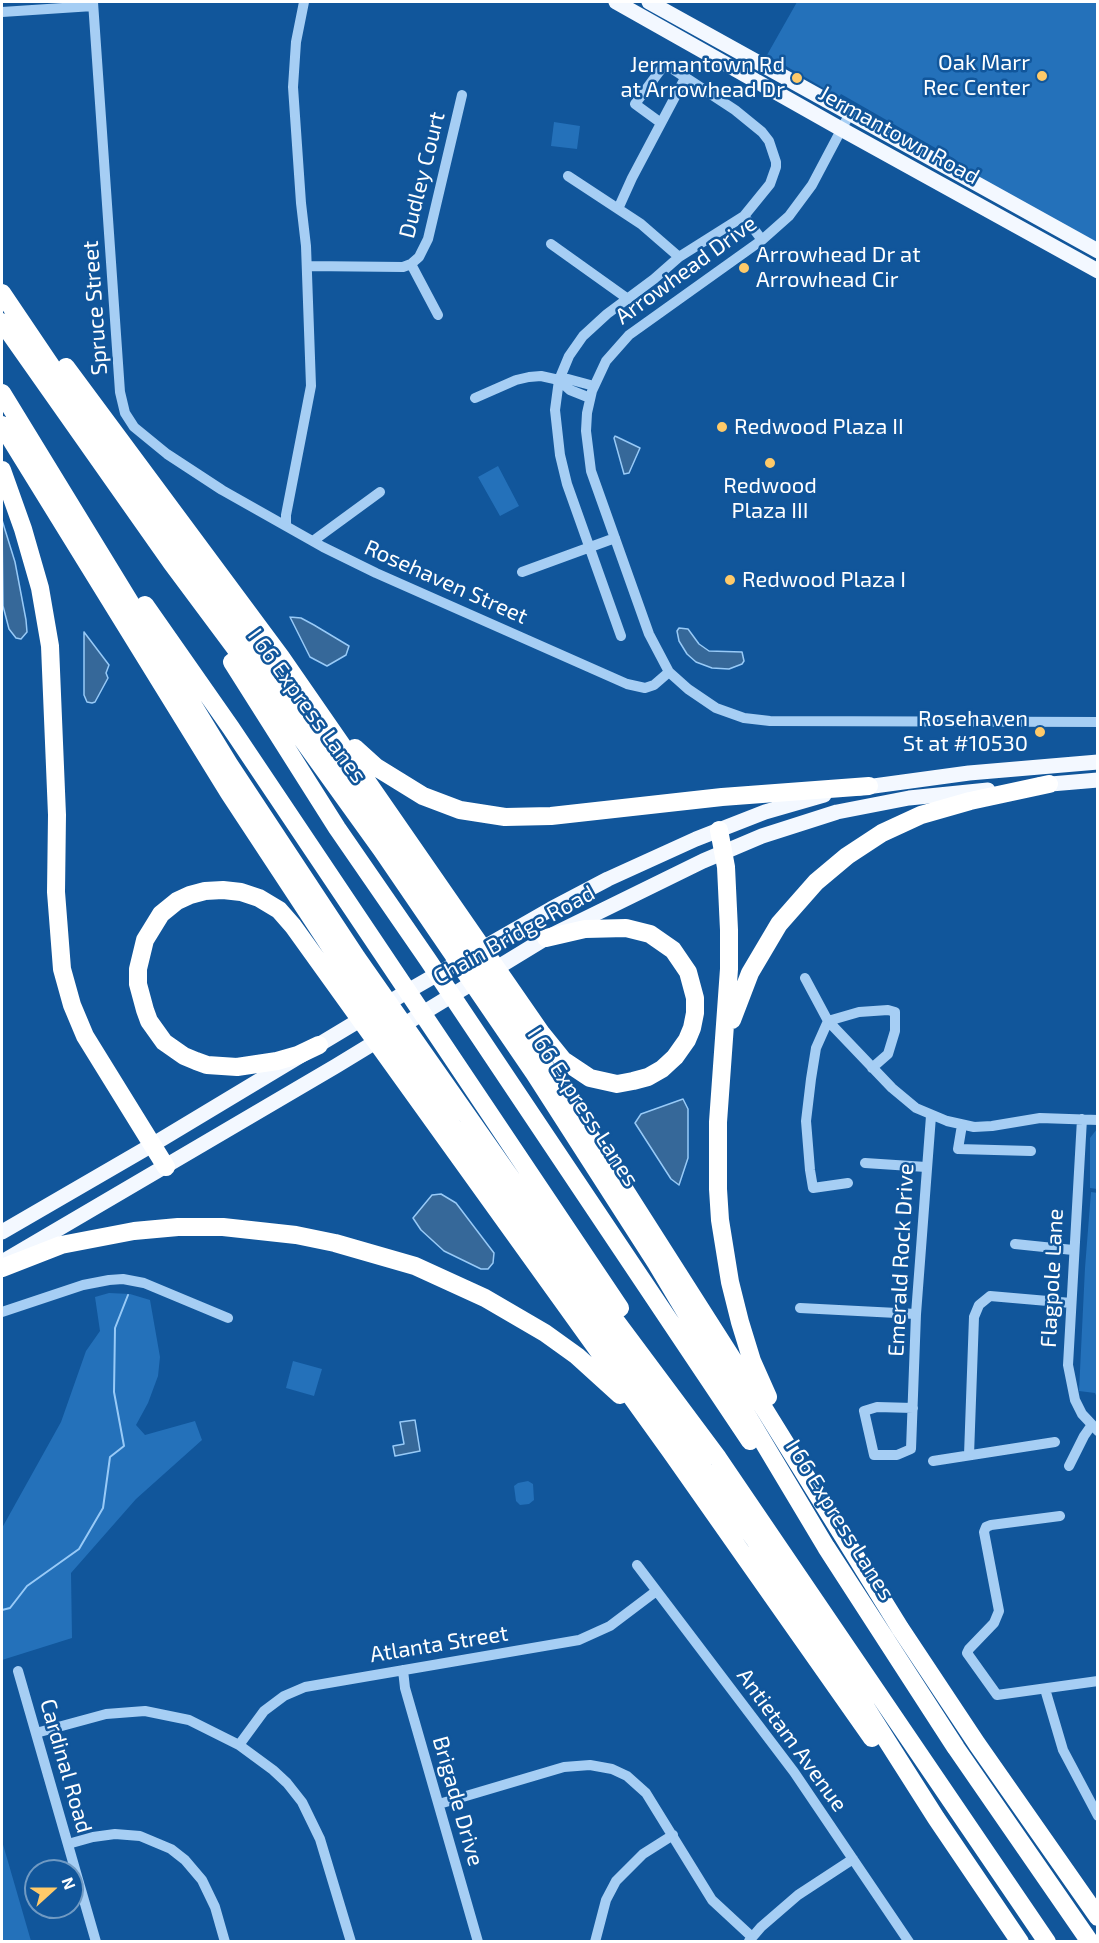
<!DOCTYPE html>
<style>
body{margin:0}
#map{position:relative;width:1099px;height:1943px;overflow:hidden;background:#11569b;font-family:"Exo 2",sans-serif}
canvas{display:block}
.frame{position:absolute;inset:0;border:3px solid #fff;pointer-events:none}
.north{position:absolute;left:24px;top:1859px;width:60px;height:60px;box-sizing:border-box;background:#11569b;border:2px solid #709ac3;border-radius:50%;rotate:69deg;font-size:16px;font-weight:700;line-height:24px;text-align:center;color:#fff}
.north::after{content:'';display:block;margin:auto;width:21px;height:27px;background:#ffca69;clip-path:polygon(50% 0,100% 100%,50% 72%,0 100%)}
</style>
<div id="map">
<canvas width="1099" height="1943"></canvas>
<div class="frame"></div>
<div class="north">N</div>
</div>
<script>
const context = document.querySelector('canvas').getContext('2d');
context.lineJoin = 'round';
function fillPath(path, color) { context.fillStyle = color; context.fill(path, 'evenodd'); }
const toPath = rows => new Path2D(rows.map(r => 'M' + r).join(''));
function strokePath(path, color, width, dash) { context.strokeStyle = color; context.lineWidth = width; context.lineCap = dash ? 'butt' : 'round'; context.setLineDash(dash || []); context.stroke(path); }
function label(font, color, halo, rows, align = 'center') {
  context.font = font + ' "Exo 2",sans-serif'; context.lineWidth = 5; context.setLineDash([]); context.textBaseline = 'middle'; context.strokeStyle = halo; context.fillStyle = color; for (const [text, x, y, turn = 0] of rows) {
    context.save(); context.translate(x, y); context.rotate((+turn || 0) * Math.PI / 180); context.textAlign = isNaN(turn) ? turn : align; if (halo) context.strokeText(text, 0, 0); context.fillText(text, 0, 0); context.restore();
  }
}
const green = toPath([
 [797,2,1097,2,1097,242,991,186,953,158,841,94,839,97,767,55],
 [554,122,580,126,577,149,551,146],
 [498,466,519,506,500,516,478,477],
 [1097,1129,1097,1189,1090,1188,1090,1138],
 [1091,1192,1098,1193,1097,1398,1095,1393,1079,1391,1085,1268],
 [109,1293,130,1294,150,1300,160,1357,158,1376,148,1403,136,1425,145,1435,195,1421,202,1440,136,1499,71,1573,72,1638,2,1660,2,1528,61,1422,86,1351,100,1331,95,1297],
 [293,1361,322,1369,314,1396,286,1388],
 [528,1481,533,1484,534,1500,529,1504,520,1505,516,1501,514,1486,518,1483],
 [2,1841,31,1941,2,1941]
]);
const water = toPath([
 [615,436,640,448,629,473,624,474,614,438,615,436],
 [2,520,15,562,26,620,27,632,21,639,16,638,9,629,3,606,2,520],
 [290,617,301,618,314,625,349,646,346,655,327,666,310,657,290,617],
 [679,628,688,629,699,644,709,651,742,652,744,661,742,664,729,669,712,668,696,662,687,654,679,641,677,631,679,628],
 [84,632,109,665,106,673,108,678,95,702,92,703,87,702,84,695,84,632],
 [683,1099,688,1109,688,1158,679,1185,671,1179,635,1123,641,1114,683,1099],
 [441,1194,456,1203,494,1253,493,1263,488,1269,481,1269,444,1251,421,1230,413,1218,432,1195,441,1194],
 [415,1420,420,1451,395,1456,393,1446,404,1444,400,1422,415,1420]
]);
const stream = toPath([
 [2,1610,10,1608,27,1586,79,1549,103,1508,110,1457,124,1446,114,1392,115,1328,128,1295]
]);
const minor = toPath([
 [93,2,120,392,125,413,134,427,167,454,222,490,323,547,376,573,627,684,645,688,654,685,669,672],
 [2,12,93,6],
 [849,115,812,185,789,216,762,240,629,335,606,361,592,391,587,413,586,431,591,471,649,634,669,672,688,689,716,708,744,718,770,721,1098,722],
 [568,176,641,224,679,257],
 [618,209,632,178,685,78],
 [744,216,762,240],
 [551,244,628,299],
 [411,264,438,315],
 [307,266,403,267,411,264,419,257,428,239,462,95],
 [475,398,516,380,529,377,541,376,559,380],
 [590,398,570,390,559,380,568,379,594,386],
 [286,526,286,515,311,386,306,246,301,203,293,87,296,42,304,2],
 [313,541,380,492],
 [522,572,615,538],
 [621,636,567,484,560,455,555,410,559,380,569,356,583,336,607,314,654,279,679,257,744,216,770,184,776,167,776,162,769,141,762,132,735,110,665,64,635,104,661,123],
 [805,978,828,1021,892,1088,916,1108,947,1121,974,1127,992,1126,1040,1118,1098,1120],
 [1082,1119,1068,1365,1075,1400,1082,1414,1098,1431],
 [962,1125,958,1149,1031,1151],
 [865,1163,926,1167],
 [848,1183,813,1188,810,1170,806,1121,811,1079,816,1048,828,1021,859,1012,888,1010,895,1012,895,1031,888,1054,872,1068],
 [1015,1244,1073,1250],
 [800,1308,916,1314],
 [2,1312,83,1285,109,1280,123,1279,144,1283,228,1318],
 [913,1408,877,1407,864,1411,874,1455,897,1455,911,1449,916,1314,931,1116],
 [969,1455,974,1317,979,1305,990,1296,1071,1303],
 [933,1461,1055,1442],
 [1069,1466,1084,1436,1091,1426],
 [1060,1516,991,1525,986,1527,984,1532,999,1611,994,1623,969,1649,967,1653,997,1695,1098,1681],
 [637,1565,794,1772,909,1942],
 [403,1670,405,1688,478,1942],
 [18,1671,96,1942],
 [1045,1689,1063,1750,1098,1816],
 [36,1733,106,1714,145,1711,189,1720,239,1745,273,1770,287,1783,302,1802,320,1839,351,1942],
 [239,1745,264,1711,284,1696,305,1687,579,1640,610,1626,655,1592],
 [439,1804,564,1767,590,1765,612,1769,627,1776,646,1793,712,1900,752,1937],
 [68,1844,93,1837,115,1834,140,1836,171,1849,185,1860,202,1880,215,1907,225,1942],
 [749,1941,761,1927,798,1895,853,1859],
 [595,1942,606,1900,616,1881,643,1854,673,1835]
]);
const major = toPath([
 [616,2,841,129,1098,271],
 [649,2,1098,251],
 [1039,785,1098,780],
 [859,788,969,773,1098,762],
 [2,1232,152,1145,408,991,551,909,608,879,696,839,765,812,824,795],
 [2,1262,336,1066,546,938,703,861,762,836,837,812,909,798,988,790]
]);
const highway = toPath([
 [2,293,85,416,277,678,432,898,574,1110,760,1402,900,1628,977,1744,1098,1917],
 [2,322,171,562,279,707,381,849,534,1073,656,1263,826,1547,956,1748,1090,1942],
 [66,367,281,657,542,1034,563,1060,590,1078,617,1084,633,1081,648,1077,662,1069,675,1057,687,1040,692,1028,695,1013,695,998,688,972,673,950,650,934,626,928,585,929,546,938],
 [2,393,229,764,357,958,539,1218,718,1458,1047,1942],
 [2,425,229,793,358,989,454,1128,596,1320,755,1540,856,1692,936,1818,1020,1942],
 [2,470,23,529,40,588,50,646,57,815,56,892,62,969,72,1005,85,1036,166,1167],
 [145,605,231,728,620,1308],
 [232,662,337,828,428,960,750,1441],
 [355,748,376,767,423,796,460,810,505,817,551,816,722,797,869,786],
 [719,830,726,867,729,930,729,969,718,1122,718,1189,720,1220,730,1282,740,1322,752,1361,768,1397],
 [732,1020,750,973,779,924,816,882,847,856,882,833,921,815,970,801,1049,784],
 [319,1045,298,1055,277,1061,237,1067,207,1065,196,1061,184,1056,164,1042,149,1021,145,1010,138,984,138,969,145,940,161,914,177,901,190,895,205,891,223,890,241,892,259,898,279,910,293,926,671,1452,872,1738],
 [2,1268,61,1245,134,1231,178,1227,223,1227,296,1235,335,1243,415,1266,485,1298,545,1333,577,1356,620,1395]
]);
const markers = [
 [1042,76,6,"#ffca69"],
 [797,78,6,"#ffca69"],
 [744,268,6,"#ffca69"],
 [722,427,6,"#ffca69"],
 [770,463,6,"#ffca69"],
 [730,580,6,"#ffca69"],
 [1040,732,6,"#ffca69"]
];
const poiNames = [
 ["Oak Marr",1030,63],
 ["Rec Center",1030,88],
 ["Jermantown Rd",785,65],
 ["at Arrowhead Dr",785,90],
 ["Arrowhead Dr at",756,255,"left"],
 ["Arrowhead Cir",756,280,"left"],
 ["Redwood Plaza II",734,427,"left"],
 ["Redwood",770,486,"center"],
 ["Plaza III",770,511,"center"],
 ["Redwood Plaza I",742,580,"left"],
 ["Rosehaven",1028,719],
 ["St at #10530",1028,744]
];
const streetNames = [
 ["Jermantown Road",899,135,29],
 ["Dudley Court",422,175,-76],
 ["Arrowhead Drive",686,270,-36],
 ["Spruce Street",95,308,-94],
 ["Rosehaven Street",446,582,24],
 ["I 66 Express Lanes",307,706,54],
 ["Chain Bridge Road",514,935,-29],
 ["I 66 Express Lanes",583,1107,57],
 ["Emerald Rock Drive",901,1260,-87],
 ["Flagpole Lane",1052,1278,-87],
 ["I 66 Express Lanes",840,1520,58],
 ["Atlanta Street",439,1644,-9],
 ["Antietam Avenue",792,1740,54],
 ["Cardinal Road",66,1766,74],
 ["Brigade Drive",458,1801,74]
];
fillPath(green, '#2471ba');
fillPath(water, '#366899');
strokePath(water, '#98caf7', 1.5);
strokePath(stream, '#98caf7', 2);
strokePath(minor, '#a6cef4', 10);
strokePath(major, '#f3f8ff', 15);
strokePath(highway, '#fff', 18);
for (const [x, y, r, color] of markers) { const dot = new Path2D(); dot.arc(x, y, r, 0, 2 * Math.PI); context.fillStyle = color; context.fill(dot); strokePath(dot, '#11569b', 2); }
label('22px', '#fff', '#11569b', poiNames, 'right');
label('22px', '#fff', '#11569b', streetNames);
</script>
